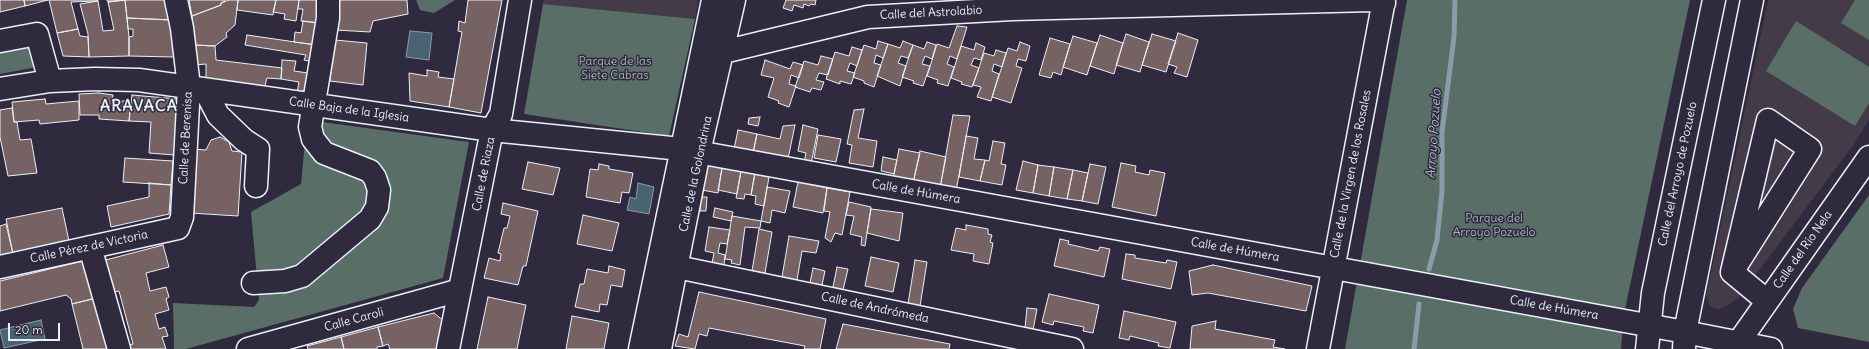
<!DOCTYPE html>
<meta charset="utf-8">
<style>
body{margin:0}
#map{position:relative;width:1869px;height:349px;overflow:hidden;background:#2f2a3d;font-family:Delius,sans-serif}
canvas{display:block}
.scale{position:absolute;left:8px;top:323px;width:52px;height:18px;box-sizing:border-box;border:2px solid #e8f1f8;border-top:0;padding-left:5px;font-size:12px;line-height:14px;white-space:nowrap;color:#e8f1f8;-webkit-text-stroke:3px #2f2a3d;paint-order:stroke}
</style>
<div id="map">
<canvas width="1869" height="349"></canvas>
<div class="scale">20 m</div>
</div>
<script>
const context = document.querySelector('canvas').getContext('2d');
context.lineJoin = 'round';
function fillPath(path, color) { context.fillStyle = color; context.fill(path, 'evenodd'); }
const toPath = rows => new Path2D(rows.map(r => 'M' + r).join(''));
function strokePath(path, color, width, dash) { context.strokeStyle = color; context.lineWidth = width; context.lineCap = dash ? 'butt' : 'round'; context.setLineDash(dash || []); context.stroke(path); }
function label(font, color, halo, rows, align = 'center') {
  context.font = font + ' Delius,sans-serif'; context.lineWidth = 3; context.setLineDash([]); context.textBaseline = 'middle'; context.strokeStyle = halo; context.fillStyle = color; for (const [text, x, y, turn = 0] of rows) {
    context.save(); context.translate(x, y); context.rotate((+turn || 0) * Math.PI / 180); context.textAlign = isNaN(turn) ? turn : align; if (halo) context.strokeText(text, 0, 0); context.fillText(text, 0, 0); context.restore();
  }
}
const built = toPath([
 [544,0,698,0,695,19,543,4],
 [1768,0,1869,0,1869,119,1855,143,1739,297,1730,304,1720,309,1713,308,1709,304,1706,296]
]);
const green = toPath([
 [416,0,455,0,434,13,420,10],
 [1407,0,1690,0,1624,314,1621,349,1345,349],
 [1855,0,1869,0,1869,40,1841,23],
 [543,4,695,19,669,136,524,114],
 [1796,21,1869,67,1869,103,1855,126,1766,71],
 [34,45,42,66,0,74,0,52],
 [307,120,469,142,443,278,186,349,174,349,173,303,254,307,259,300,251,212,301,184],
 [1869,195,1869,342,1798,328,1793,309,1802,288]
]);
const water = toPath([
 [410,31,432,33,429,60,406,57,410,31],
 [638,183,654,187,649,214,627,210,630,197,636,199,638,183],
 [41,320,45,339,4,348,0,330,41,320]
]);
const stream = toPath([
 [1429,269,1437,240,1442,191,1442,132,1454,37,1455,0],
 [1414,349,1419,304]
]);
const building = toPath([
 [0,0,24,0,25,6,0,12,0,0],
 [24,0,48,0,25,6,24,0],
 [49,0,98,0,98,1,71,2,78,29,57,33,49,0],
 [107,0,166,0,172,20,127,18,125,0,108,2,107,0],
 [125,0,129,37,129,56,89,57,88,34,80,4,98,1,103,31,114,30,108,2,125,0],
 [189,0,225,0,225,1,221,3,221,5,192,16,189,0],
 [229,0,238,0,235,25,226,33,227,37,215,46,194,45,192,16,221,5,221,3,229,0],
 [238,0,276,0,273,15,237,10,238,0],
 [276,0,299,0,296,21,284,19,285,14,273,12,276,0],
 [299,0,321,0,319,23,301,21,303,9,298,9,299,0],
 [340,0,407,0,408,14,373,21,370,32,336,30,340,0],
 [468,0,502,0,481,113,449,107,462,32,458,31,459,21,465,23,468,0],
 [786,0,816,0,815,5,811,4,809,6,804,4,803,8,794,5,792,11,783,8,786,0],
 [127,18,172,20,174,57,129,56,129,37,133,36,133,29,128,29,127,18],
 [303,21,319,23,316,45,294,42,295,32,301,33,303,21],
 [957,26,967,27,957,59,950,56,947,64,954,67,948,86,937,83,938,80,927,76,937,44,949,48,957,26],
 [78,29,80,36,88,37,89,57,63,56,57,33,78,29],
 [1178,33,1198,40,1187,77,1174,73,1177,67,1168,64,1178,33],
 [1126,34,1149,42,1140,72,1116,65,1126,34],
 [1152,34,1176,41,1166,72,1142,65,1152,34],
 [247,35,316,45,313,62,304,60,306,55,245,45,247,35],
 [1100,35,1123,43,1114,74,1090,66,1100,35],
 [1073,36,1097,43,1087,75,1063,67,1073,36],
 [1050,38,1070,44,1061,75,1053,72,1051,78,1039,75,1050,38],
 [335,40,367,43,363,85,330,81,335,40],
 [878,41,888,44,883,58,876,55,874,63,881,65,874,87,864,83,864,81,853,77,864,45,876,49,878,41],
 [903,41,913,45,908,58,901,56,898,63,906,66,900,86,877,76,888,44,900,48,903,41],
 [927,42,936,45,932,59,925,56,922,64,930,66,923,86,913,83,914,81,902,77,913,45,924,49,927,42],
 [1020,42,1030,46,1026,61,1018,59,1016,66,1022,68,1011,103,992,97,1008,48,1017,51,1020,42],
 [976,43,985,47,981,60,974,58,971,65,979,68,972,87,961,84,962,82,951,78,961,46,974,50,976,43],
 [194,45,215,46,216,60,282,68,281,79,267,78,264,89,206,79,206,64,194,65,194,45],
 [852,47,862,50,857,66,850,63,847,71,855,73,851,84,840,81,840,84,826,79,835,52,849,56,852,47],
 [996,50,1006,53,1002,67,994,64,992,71,999,74,991,101,977,97,981,87,973,85,984,53,994,56,996,50],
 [821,56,833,59,828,75,819,73,816,80,824,82,821,90,812,88,810,92,795,87,804,61,818,65,821,56],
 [282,60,296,61,294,71,315,74,312,96,297,93,299,82,281,79,282,60],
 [765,60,790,69,793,62,803,65,799,78,791,75,789,84,796,86,789,107,778,103,779,101,768,97,774,78,761,75,765,60],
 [427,70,439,72,438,77,454,79,449,107,410,101,409,73,427,76,427,70],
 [99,93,113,95,112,101,131,101,129,121,99,119,99,115,80,115,79,94,99,93],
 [132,95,178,99,174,155,149,153,151,122,129,121,132,95],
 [45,99,46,104,79,101,79,120,40,124,39,120,14,122,12,102,45,99],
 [12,108,14,122,17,122,20,140,31,139,37,173,8,176,0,137,0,110,12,108],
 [864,109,858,138,877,141,873,167,849,163,852,145,847,144,854,110,864,109],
 [953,115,970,116,956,191,940,188,953,115],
 [760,117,758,126,748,124,749,118,760,117],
 [795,125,788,159,753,153,757,134,780,139,783,126,795,125],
 [803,125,818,129,811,164,804,163,806,153,798,151,803,125],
 [738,130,757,134,753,153,734,149,738,130],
 [818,135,841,139,836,162,814,158,818,135],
 [966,136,978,138,974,159,985,160,980,181,959,177,966,136],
 [220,137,229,142,232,151,242,152,238,216,190,213,193,149,206,150,211,140,220,137],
 [993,141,1005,143,1001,164,1006,165,1002,185,980,181,985,160,989,161,993,141],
 [899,149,920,153,913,183,893,179,899,149],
 [920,151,946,157,940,188,913,183,920,151],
 [883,157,897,160,894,174,881,171,883,157],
 [125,158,173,161,171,185,123,182,125,158],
 [1023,161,1038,165,1033,193,1016,190,1023,161],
 [528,162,560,168,553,195,522,189,528,162],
 [1121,163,1136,166,1135,172,1149,175,1150,170,1165,173,1156,216,1112,207,1121,163],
 [599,164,609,166,609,169,633,173,629,193,622,192,620,203,586,197,590,169,598,170,599,164],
 [1090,164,1106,167,1098,204,1082,201,1090,164],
 [710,165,722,168,718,193,702,190,704,171,710,165],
 [1038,165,1054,167,1049,196,1033,193,1038,165],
 [1054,167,1073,170,1067,199,1049,196,1054,167],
 [722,168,741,171,737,194,718,190,722,168],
 [1073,170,1088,173,1082,201,1067,199,1073,170],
 [741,171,755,173,751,195,745,194,744,199,736,198,741,171],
 [755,173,769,177,764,206,755,204,756,196,751,195,755,173],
 [798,182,827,188,823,213,793,207,798,182],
 [149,183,171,185,169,214,111,227,107,206,149,197,149,183],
 [767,187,790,191,785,213,772,210,770,223,761,221,767,187],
 [827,188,850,192,842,235,835,233,831,242,825,238,830,212,824,211,827,188],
 [701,197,707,197,706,211,700,211,701,197],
 [849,202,871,207,865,246,861,245,862,237,850,234,854,216,846,215,849,202],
 [503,203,538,211,526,266,523,266,518,285,484,278,489,258,500,261,501,254,498,253,504,228,507,228,510,216,501,214,503,203],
 [62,208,69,241,13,254,6,219,62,208],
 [715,208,733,212,731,221,713,217,715,208],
 [871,209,903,213,899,241,867,233,871,209],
 [583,215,619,223,612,251,577,244,583,215],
 [732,216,761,221,760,228,745,227,740,265,731,263,732,260,725,259,732,216],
 [6,224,13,254,0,257,0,226,6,224],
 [966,225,988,229,988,234,992,235,990,242,993,243,989,264,973,261,974,254,951,250,956,228,966,230,966,225],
 [709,227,730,230,727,244,720,243,718,253,725,255,724,265,712,263,714,253,705,251,709,227],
 [759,229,772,232,765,273,752,271,759,229],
 [789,236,819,241,816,253,802,251,797,280,782,277,789,236],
 [1060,239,1069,241,1068,244,1098,251,1100,247,1110,249,1104,277,1054,266,1060,239],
 [163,245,169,267,146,273,150,291,166,287,169,297,166,299,169,310,155,314,159,329,165,327,168,336,162,337,166,349,124,349,124,346,133,344,119,291,107,294,98,262,163,245],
 [1126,254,1135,255,1135,258,1166,263,1167,260,1177,262,1171,289,1122,279,1126,254],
 [871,257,899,263,893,292,865,286,871,257],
 [87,260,96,298,72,304,71,299,66,295,0,311,0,281,87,260],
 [915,260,927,262,920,306,908,304,915,260],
 [1213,265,1312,286,1306,311,1208,293,1192,295,1189,271,1213,265],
 [609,266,625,270,622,287,611,285,607,305,600,304,599,312,575,307,580,284,584,284,587,269,608,273,609,266],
 [837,267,848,269,843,290,833,287,837,267],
 [813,268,825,271,822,285,810,283,813,268],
 [699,292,826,319,820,349,804,349,805,346,709,328,707,336,699,334,695,349,675,346,679,334,688,337,699,292],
 [1049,294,1099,305,1093,333,1083,331,1084,327,1054,321,1053,325,1042,322,1049,294],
 [488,297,526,305,517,349,477,349,488,297],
 [96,298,110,349,83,349,72,304,96,298],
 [1027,308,1037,309,1033,330,1025,328,1027,308],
 [1124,311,1176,322,1170,348,1158,346,1159,343,1130,336,1129,340,1119,338,1124,311],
 [434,313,446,323,440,349,390,349,388,344,383,346,378,327,434,313],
 [572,316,609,323,604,349,566,349,572,316],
 [1216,321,1215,329,1275,340,1273,347,1285,349,1190,349,1192,326,1216,321],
 [843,324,950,344,949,349,836,349,843,324],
 [378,327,383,346,377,347,377,349,344,349,341,337,378,327],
 [341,337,344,349,308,349,307,346,341,337]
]);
const minor = toPath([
 [0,41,37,34,50,81],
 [723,52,868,17,1012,9,1372,0,1384,3],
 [0,89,50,81,95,79,139,80,492,130,681,149,1685,332,1771,349],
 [205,90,218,115,244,140,258,149,256,186],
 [90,247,119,349],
 [0,267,178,228,182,217,189,87,182,28,176,0],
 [677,267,1072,349],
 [1732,272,1810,149,1768,120,1732,272,1767,301],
 [253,283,285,281,302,276,370,219,377,207,379,190,375,178,370,171,324,153,313,139,310,127,328,18,328,0],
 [1738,343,1869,157],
 [248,349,460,290],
 [448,349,492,130,501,114,520,0],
 [640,349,713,0],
 [660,349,699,152,734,0],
 [1318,349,1384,0],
 [1684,349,1685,332,1752,0]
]);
const major = toPath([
 [1647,349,1653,293,1714,0]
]);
const streetNames = [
 ["Calle del Astrolabio",931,13,-3],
 ["Calle Baja de la Iglesia",349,110,8],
 ["Calle de Berenisa",186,138,-87],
 ["Calle de Riaza",484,174,-79],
 ["Calle de la Golondrina",696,174,-78],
 ["Calle de la Virgen de los Rosales",1351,174,-79],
 ["Calle del Arroyo de Pozuelo",1678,174,-78],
 ["Calle de Húmera",916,192,10],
 ["Calle Pérez de Victoria",89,247,-12],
 ["Calle de Húmera",1235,250,10],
 ["Calle del Río Nela",1803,250,-55],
 ["Calle de Andrómeda",875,308,12],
 ["Calle de Húmera",1554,308,10],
 ["Calle Caroli",354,320,-15]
];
const parkNames = [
 ["Parque de las",615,62],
 ["Siete Cabras",615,76],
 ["Parque del",1494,219],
 ["Arroyo Pozuelo",1494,233]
];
const waterNames = [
 ["Arroyo Pozuelo",1434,134,-86]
];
const districtNames = [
 ["ARAVACA",139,106]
];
fillPath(built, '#443b48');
fillPath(green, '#5a6e68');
fillPath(water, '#4a6373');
strokePath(water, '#899ca8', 1);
strokePath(stream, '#899ca8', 5);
fillPath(building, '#766263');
strokePath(building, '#e8f1f8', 1);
strokePath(minor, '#e8f1f8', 25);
strokePath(major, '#e8f1f8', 25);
strokePath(minor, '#2f2a3d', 22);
strokePath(major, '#2f2a3d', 22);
label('12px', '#e8f1f8', '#2f2a3d', streetNames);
label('12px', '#a8b6b7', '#2f2a3d', parkNames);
label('italic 13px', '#a9b8c3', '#2f2a3d', waterNames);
context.letterSpacing = '1px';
label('bold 16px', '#e8f1f8', '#2f2a3d', districtNames);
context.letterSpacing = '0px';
</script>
